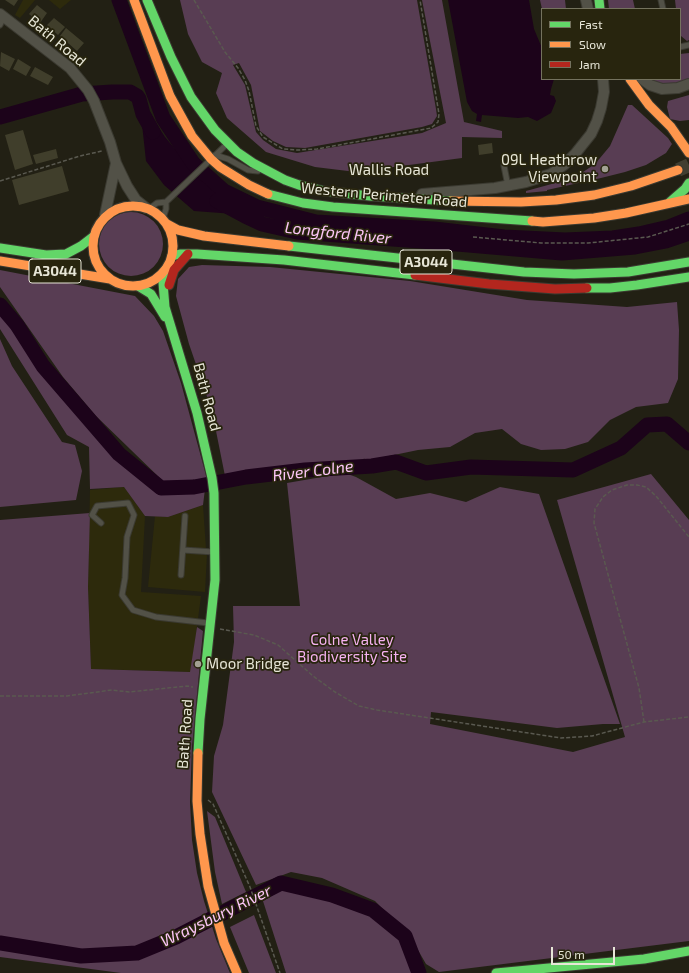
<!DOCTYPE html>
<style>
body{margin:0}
#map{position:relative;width:689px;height:973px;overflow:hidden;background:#222014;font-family:"Exo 2",sans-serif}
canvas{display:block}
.legend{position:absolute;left:541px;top:8px;width:140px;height:72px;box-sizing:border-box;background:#28250e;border:1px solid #74725e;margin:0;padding:5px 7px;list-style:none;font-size:12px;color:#e7e6d7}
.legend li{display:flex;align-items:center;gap:8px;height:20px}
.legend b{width:20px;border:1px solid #74725e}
.scale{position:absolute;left:551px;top:947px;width:64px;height:18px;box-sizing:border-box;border:2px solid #e7e6d7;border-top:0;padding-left:5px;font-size:12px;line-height:14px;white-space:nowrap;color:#e7e6d7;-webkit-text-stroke:3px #28250e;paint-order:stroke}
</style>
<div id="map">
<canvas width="689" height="973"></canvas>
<ul class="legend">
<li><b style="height:5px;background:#63d668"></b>Fast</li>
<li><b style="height:5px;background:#ff974d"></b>Slow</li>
<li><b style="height:5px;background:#b3261e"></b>Jam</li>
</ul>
<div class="scale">50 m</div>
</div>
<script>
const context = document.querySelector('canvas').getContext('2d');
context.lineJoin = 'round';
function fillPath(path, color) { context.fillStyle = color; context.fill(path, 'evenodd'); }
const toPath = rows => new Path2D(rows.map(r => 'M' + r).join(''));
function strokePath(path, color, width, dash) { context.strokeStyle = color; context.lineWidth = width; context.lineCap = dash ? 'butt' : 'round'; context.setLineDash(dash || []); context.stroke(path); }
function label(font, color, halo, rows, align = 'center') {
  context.font = font + ' "Exo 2",sans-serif'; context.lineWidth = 3.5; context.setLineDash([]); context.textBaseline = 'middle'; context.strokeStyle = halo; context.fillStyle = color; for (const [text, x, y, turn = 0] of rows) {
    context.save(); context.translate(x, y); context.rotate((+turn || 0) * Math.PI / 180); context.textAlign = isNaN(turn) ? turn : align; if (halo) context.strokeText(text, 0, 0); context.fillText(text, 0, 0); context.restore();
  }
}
const built = toPath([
 [23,0,35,0,20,18,15,15],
 [49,0,71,0,60,9],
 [124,487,145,516,141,592,201,596,191,672,91,669,88,587,90,490],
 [203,505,206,549,203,549,203,554,207,554,205,592,148,587,155,516,168,517]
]);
const green = toPath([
 [180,0,417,0,436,109,437,116,432,124,422,127,305,148,286,147,273,141,260,131,251,85,239,63,233,65,245,85,256,132,263,140,276,149,297,153,422,133,446,123,422,0,442,0,464,122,502,131,502,138,462,137,462,158,356,172,315,167,266,152,227,118,216,93,222,73,202,62,188,34],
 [540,0,565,0,566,9,542,9],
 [608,0,633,0,635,9,609,9],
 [675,0,689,0,689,40,687,41,681,36,680,9,676,9],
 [689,53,689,79,683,82,669,85,659,84,649,79,680,79,680,54],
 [689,95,689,120,680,121,670,119,667,107,668,101],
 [628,105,632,105,668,138,672,144,666,153,646,165,625,172,601,178,547,190,547,191,526,193,526,191,559,182,580,174,595,164,610,146],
 '99 244a32 32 0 1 1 64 0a32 32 0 1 1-64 0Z',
 [202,265,270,267,410,281,527,300,627,307,677,302,679,330,678,379,668,403,636,407,610,420,588,442,565,449,541,450,521,444,502,429,475,433,450,447,418,450,365,461,364,458,363,462,305,464,225,476,212,411,189,344,176,296,178,279,189,267],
 [0,270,135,296,154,316,163,331,181,383,207,479,164,482,96,416,63,377,0,287],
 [0,313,57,393,98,439,142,481,159,495,205,489,203,505,168,517,145,516,124,487,90,489,89,447,67,435,0,329],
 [0,339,12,366,62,442,75,445,82,471,76,500,0,507],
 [345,473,356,477,396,499,430,493,466,502,500,487,539,494,620,724,603,724,557,728,431,712,430,724,573,752,625,737,557,500,651,474,689,520,689,941,439,972,426,964,411,938,375,901,322,878,291,872,256,885,212,792,214,756,223,725,234,642,233,606,300,606,287,483],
 [90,513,88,587,91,669,190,672,197,627,203,631,192,747,190,802,192,840,197,873,204,901,216,939,230,973,121,973,0,957,0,520],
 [207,811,215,817,246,892,222,904,215,872],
 [283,889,323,896,372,913,401,941,412,973,286,973,263,901],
 [254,915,276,973,249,973,230,927]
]);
const water = toPath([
 [448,0,529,0,534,29,542,48,542,79,554,79,551,89,550,95,554,96,556,101,551,113,537,121,528,117,518,118,482,115,481,122,476,121,477,114,472,111,467,102],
 [149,112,165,137,200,179,237,206,234,214,194,211,164,185,146,161,141,115]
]);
const river = toPath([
 [119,0,163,118,193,163,224,191,257,207,316,222,434,229,504,237,565,240,613,238,639,234,669,227,689,219],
 [0,117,82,94,112,92,130,92,137,96,139,99,143,114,153,132],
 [217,201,245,216,262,224,297,232,434,242,562,253,635,247,666,241,689,233],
 [0,305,17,325,43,366,119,454,161,488,194,487,246,477,305,470,372,466,396,462,426,473,471,467,573,470,621,448,647,425,667,424,689,443],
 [0,943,81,956,137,953,176,937,281,883,332,895,373,910,405,936,419,973]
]);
const building = toPath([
 [5,0,18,0,14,6],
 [37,5,47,13,40,23,29,14],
 [54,18,65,27,58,35,47,25],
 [66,28,84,43,77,51,60,36],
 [1,52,15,59,9,71,0,66],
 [18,59,31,67,26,76,13,69],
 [35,67,53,77,48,85,30,76],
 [23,130,33,164,15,170,5,135],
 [492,143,493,153,479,155,478,145],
 [56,149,58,158,36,164,33,155],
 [62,166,69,191,19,205,12,180]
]);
const secondaryTunnel = toPath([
 [678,170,689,165]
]);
const path = toPath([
 [194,0,225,52,238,68,245,80,249,91,256,126,263,137,283,149,298,150,317,149,431,128,438,122,439,114,420,0],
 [0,181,80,156,102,151],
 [473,237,541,243,588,243,648,237,689,224],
 [220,629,254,635,278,645,313,676,335,692,359,706,377,710,561,738,592,736,644,722,689,717],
 [0,696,67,696,112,690,129,692,187,686,193,687],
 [644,722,639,688,594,523,595,509,603,497,612,490,627,485,637,485,646,487,656,496,689,537],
 [208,800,213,804,250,887,280,973]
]);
const lane = toPath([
 [661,0,663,9],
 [0,25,4,17],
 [680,47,689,45],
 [215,155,228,159,248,170,258,171],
 [504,166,508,186],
 [149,209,157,203,166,202,227,144],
 [163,218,166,209,166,202],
 [101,523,92,515,97,506,128,503,134,515,127,537,125,578,122,595,133,610,156,617,208,623],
 [183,550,214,552],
 [181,575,185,516]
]);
const street = toPath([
 [586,0,588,9],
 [0,14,70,68,88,90,94,101,110,142,116,163,127,186,136,200,146,208],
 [642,79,650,85,662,89,678,88,689,84],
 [422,194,495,188,526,182,551,174,564,165,575,154,591,134,597,121,601,108,604,92,603,79],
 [105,215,116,163]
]);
const fast = toPath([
 [147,0,171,57,191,97,215,130,237,152,253,163,285,180,299,185,324,191,370,196,451,201],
 [599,0,600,9],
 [268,194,303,203,333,207,532,221],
 [670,202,685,189,689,183],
 [289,246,524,272,574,274,628,272,689,262],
 [0,248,46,255,66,254,81,246,94,236],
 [172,256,180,254,197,254,284,260,415,275],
 [166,269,163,283,165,307,197,413,212,478,214,493,215,580,200,719,198,753],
 [138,286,151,294,165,317],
 [587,288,610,288,637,285,689,277],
 [496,973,644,959,689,951]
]);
const slow = toPath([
 [134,0,170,96,192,136,211,159,220,167,249,185,268,194],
 [630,79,649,105,671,127,689,153],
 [451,201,521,202,556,200,594,195,631,186,678,170],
 '93 246a40 40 0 1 1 80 0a40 40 0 1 1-80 0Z',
 [532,221,543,222,594,218,626,213,689,199],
 [167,224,178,230,204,236,289,246],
 [0,261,110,279],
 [198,753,197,801,200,834,208,886,224,943,237,973]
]);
const jam = toPath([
 [415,275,489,284,555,289,587,288],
 [169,285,174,270,188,254]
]);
const markers = [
 [605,169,4,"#a2a193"],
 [198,664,4,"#a2a193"]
];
const shields = [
 [426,262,52],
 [55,271,52]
];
const shieldNames = [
 ["A3044",426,262],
 ["A3044",55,271]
];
const streetNames = [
 ["Bath Road",57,41,40],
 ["Wallis Road",389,170],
 ["Western Perimeter Road",384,195,5],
 ["Bath Road",207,397,75],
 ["Bath Road",185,734,-86]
];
const poiNames = [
 ["09L Heathrow",597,160],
 ["Viewpoint",597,177],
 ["Moor Bridge",206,664,"left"]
];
const parkNames = [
 ["Colne Valley",352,640],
 ["Biodiversity Site",352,657]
];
const waterNames = [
 ["Longford River",338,233,6],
 ["River Colne",313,471,-7],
 ["Wraysbury River",216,916,-26]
];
fillPath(built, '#2d2a0c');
fillPath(green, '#583d53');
fillPath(water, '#1c031a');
strokePath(river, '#1c031a', 15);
fillPath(building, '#403e2b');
strokePath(secondaryTunnel, '#403e31', 14, [14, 7]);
strokePath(lane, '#3b3a31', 7);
strokePath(street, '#3b3a31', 12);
strokePath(fast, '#3b3a31', 11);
strokePath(slow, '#3b3a31', 11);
strokePath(jam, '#3b3a31', 11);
strokePath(path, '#5a5950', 1.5, [4, 2]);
strokePath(lane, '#525147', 5);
strokePath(street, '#525147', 10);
strokePath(fast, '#63d668', 9);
strokePath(slow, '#ff974d', 9);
strokePath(jam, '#b3261e', 9);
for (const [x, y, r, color] of markers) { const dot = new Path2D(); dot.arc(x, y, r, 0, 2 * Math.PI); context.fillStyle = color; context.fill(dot); strokePath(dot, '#28250e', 1.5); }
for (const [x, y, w] of shields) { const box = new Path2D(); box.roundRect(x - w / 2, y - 12, w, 24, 3); context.fillStyle = '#28250e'; context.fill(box); strokePath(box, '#e7e6d7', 1); }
label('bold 14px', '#e7e6d7', null, shieldNames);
label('15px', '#e7e6d7', '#28250e', streetNames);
label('15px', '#e7e6d7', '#28250e', poiNames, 'right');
label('15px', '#f6b2f1', '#28250e', parkNames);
label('italic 16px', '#fdc6f8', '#28250e', waterNames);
</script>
